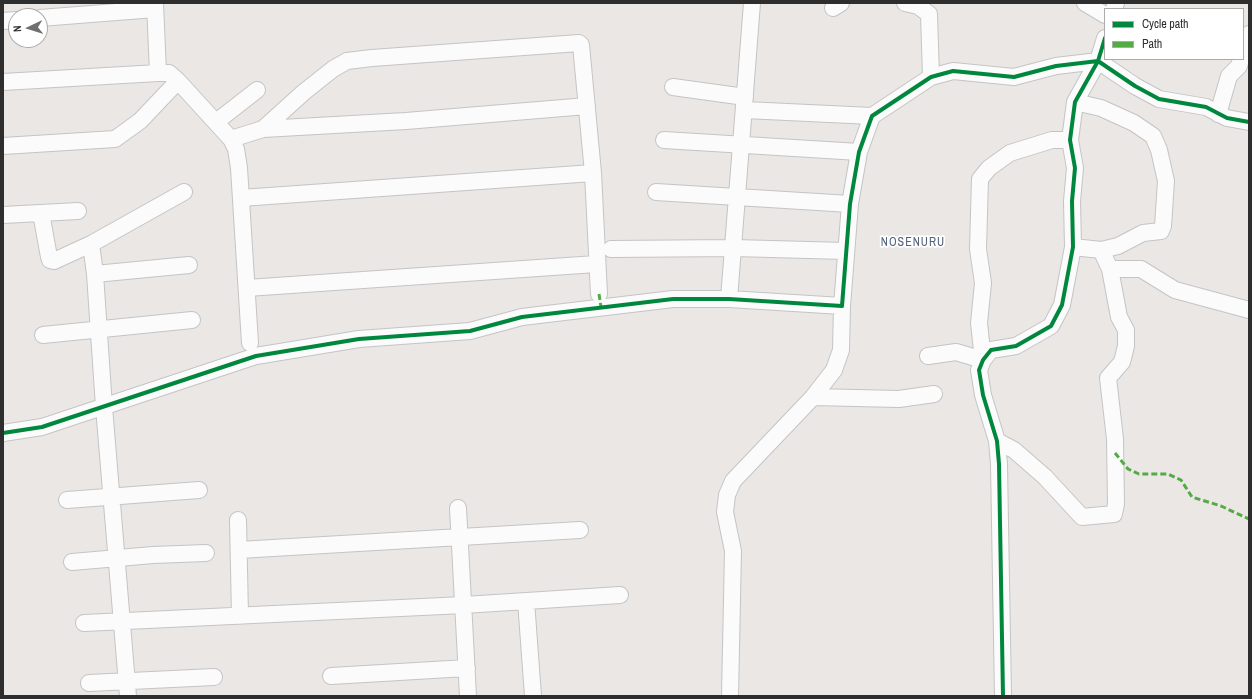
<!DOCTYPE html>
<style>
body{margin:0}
#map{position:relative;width:1252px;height:699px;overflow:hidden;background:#eae7e5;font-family:"Archivo Narrow",sans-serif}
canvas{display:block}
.frame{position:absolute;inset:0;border:4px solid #2e2e2e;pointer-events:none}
.legend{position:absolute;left:1104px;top:8px;width:140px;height:52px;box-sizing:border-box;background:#fff;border:1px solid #ababab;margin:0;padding:5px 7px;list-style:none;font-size:12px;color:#2e2e2e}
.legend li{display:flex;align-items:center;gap:8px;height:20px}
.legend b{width:20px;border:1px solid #ababab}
.north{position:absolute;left:8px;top:8px;width:40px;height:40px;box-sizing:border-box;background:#fff;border:1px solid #ababab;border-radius:50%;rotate:266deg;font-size:11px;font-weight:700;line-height:16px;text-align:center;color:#2e2e2e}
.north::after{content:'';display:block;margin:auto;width:14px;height:18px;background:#706f6e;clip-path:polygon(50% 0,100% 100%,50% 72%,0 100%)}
</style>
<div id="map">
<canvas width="1252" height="699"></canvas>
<div class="frame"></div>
<ul class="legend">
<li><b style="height:5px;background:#00873e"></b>Cycle path</li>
<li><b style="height:5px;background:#54ab44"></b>Path</li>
</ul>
<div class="north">N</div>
</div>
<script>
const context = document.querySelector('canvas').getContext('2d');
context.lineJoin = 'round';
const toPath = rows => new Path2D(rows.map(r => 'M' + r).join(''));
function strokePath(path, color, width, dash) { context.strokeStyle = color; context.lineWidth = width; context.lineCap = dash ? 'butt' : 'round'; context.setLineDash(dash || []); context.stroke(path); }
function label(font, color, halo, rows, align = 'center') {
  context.font = font + ' "Archivo Narrow",sans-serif'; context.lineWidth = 3.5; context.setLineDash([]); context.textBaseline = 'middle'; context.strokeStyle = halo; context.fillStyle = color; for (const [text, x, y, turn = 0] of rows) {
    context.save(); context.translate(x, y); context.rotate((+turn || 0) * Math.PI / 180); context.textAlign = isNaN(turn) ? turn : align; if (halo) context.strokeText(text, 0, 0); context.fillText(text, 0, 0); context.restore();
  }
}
const minor = toPath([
 [155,3,158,73,169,73,178,81,231,139,236,149,239,168,250,343],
 [905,3,918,6,929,14,931,77],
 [1085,3,1105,15],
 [833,8,841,3],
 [1114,9,1116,3],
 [40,18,155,9],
 [3,21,16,20],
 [1243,51,1249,34],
 [3,82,158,73],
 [673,87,745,97],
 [1075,102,1101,108,1134,123,1153,136,1159,150,1166,181,1163,226,1161,231,1143,233,1118,246,1101,250],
 [745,110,872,116],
 [1218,114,1229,76,1239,66,1241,59],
 [216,122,257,90],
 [263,129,304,92,333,69,347,61,372,58,579,43,581,45,593,173,599,294],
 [231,139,263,129,406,121,587,106],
 [664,140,859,152],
 [3,146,115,139,140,121,178,81],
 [656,192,850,204],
 [241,198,593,173],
 [41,213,49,257,50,260,54,261,91,244,184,192],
 [3,215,78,211],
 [91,244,95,274,104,407,128,696],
 [611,249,734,248,846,251],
 [1110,269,1141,269,1175,290,1249,310],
 [95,274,189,265],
 [247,288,596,264],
 [729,299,752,3],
 [43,335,192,320],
 [928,356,956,352,983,360,979,323,983,283,978,249,980,179,989,168,1010,153,1052,140,1070,140],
 [813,397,899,399,934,394],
 [3,433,42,427,256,356,359,339,470,331,522,317,673,299,729,299,842,306],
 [997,441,1014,450,1045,477,1082,517,1114,514,1116,504,1115,439,1108,378,1122,362,1126,346,1126,330,1119,317,1110,269,1101,250,1073,247],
 [67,500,199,490],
 [458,508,468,696],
 [238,520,240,616],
 [239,550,580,530],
 [72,562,153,555,206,553],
 [526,601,533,696],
 [84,623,464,605,620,595],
 [331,676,467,668],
 [89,683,214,677],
 [730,696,733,551,725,512,727,495,733,481,813,397,834,370,841,350,842,306,850,204,859,152,872,116,931,77,953,71,1014,77,1056,66,1098,61,1135,86,1159,99,1206,107,1227,118,1249,122],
 [1003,696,999,464,997,441,983,395,979,370,983,360,991,350,1016,346,1051,326,1062,305,1073,247,1072,201,1075,168,1070,140,1075,102,1098,61,1105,38]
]);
const quiet = toPath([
 [599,294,601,307],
 [1115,453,1128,469,1139,474,1168,474,1181,480,1192,497,1221,506,1249,519]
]);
const cycleway = toPath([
 [3,433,42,427,256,356,359,339,470,331,522,317,673,299,729,299,842,306,850,204,859,152,872,116,931,77,953,71,1014,77,1056,66,1098,61,1135,86,1159,99,1206,107,1227,118,1249,122],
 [1003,696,999,464,997,441,983,395,979,370,983,360,991,350,1016,346,1051,326,1062,305,1073,247,1072,201,1075,168,1070,140,1075,102,1098,61,1105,38]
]);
const quarterNames = [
 ["NOSENURU",913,243]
];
strokePath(minor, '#c5c4c5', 18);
strokePath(minor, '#fcfbfb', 16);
strokePath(quiet, '#54ab44', 3, [6, 3]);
strokePath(cycleway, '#00873e', 4);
context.letterSpacing = '1px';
label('12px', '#52627b', '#fff', quarterNames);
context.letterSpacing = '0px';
</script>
